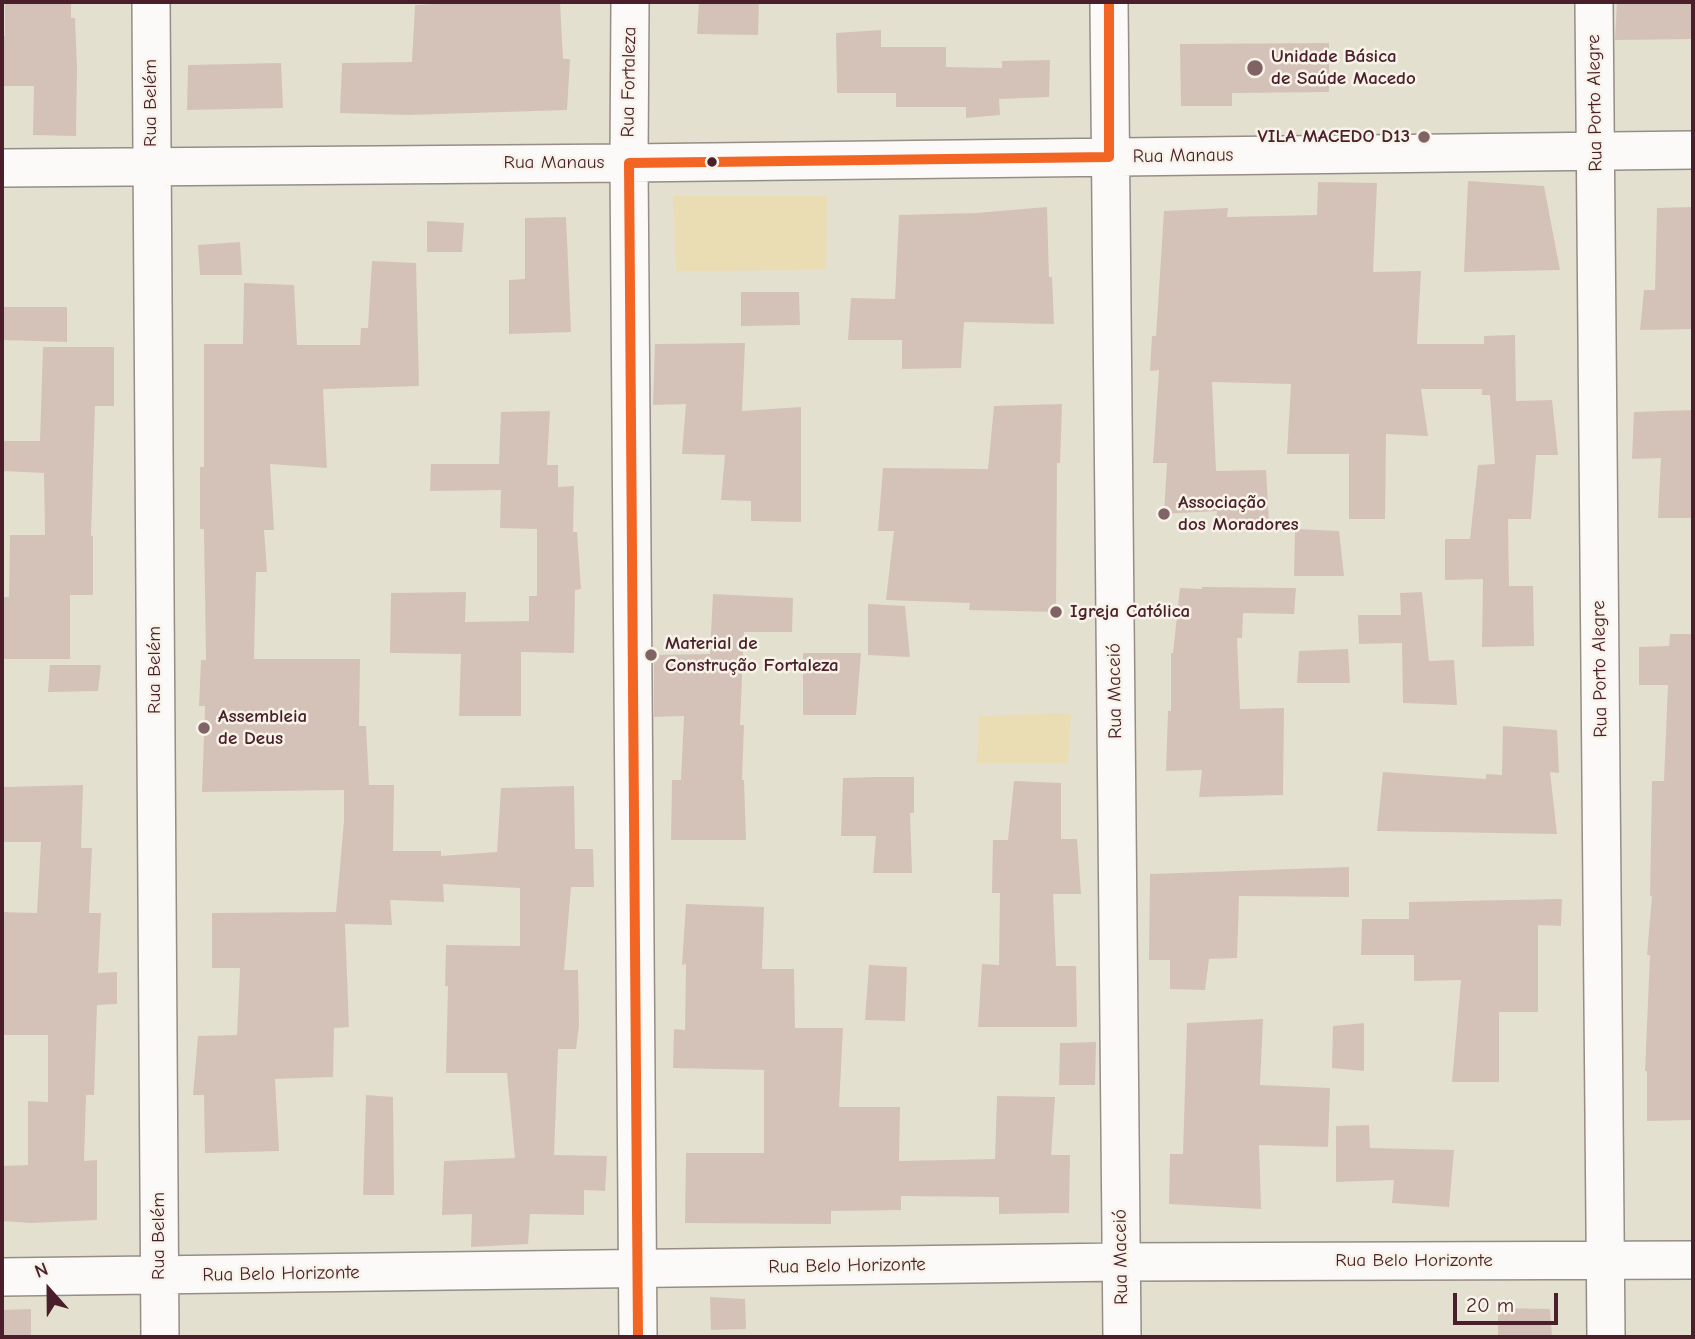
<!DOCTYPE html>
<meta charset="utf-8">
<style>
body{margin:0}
#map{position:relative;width:1695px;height:1339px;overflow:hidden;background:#e4e0cf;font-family:"Comic Neue",sans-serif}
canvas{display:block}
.frame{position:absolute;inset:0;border:4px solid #4a1f2b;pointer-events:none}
.north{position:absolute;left:14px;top:1255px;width:70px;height:70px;-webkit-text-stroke:5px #f7f3e8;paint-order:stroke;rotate:339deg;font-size:19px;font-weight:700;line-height:28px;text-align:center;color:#4a1f2b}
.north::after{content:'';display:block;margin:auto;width:24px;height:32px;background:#4a1f2b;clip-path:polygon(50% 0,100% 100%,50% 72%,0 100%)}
.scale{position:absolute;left:1453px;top:1293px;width:105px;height:32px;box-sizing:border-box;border:4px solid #4a1f2b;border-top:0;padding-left:9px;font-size:21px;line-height:24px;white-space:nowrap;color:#4a1f2b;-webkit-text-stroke:5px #f7f3e8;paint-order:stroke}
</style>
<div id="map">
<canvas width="1695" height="1339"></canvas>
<div class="frame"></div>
<div class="north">N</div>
<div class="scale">20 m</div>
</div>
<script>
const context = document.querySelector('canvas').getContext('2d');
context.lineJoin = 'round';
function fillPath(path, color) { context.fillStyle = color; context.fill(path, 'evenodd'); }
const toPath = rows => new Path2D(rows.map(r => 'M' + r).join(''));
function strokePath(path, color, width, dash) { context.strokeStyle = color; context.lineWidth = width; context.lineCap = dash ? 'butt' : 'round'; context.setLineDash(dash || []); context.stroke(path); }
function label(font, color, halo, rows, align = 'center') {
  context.font = font + ' "Comic Neue",sans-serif'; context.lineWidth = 5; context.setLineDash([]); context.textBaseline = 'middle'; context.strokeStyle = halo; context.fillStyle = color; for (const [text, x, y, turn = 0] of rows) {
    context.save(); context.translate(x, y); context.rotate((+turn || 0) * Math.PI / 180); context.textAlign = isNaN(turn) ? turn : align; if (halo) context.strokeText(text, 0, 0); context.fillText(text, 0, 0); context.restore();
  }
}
const sand = toPath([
 [673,196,827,196,826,270,676,271],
 [1071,713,1068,763,977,763,979,716]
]);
const building = toPath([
 [5,2,71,2,71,18,75,18,77,69,76,136,33,135,34,86,2,86,2,36,5,36],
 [477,2,560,2,563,59,570,59,567,110,408,115,340,113,342,63,412,62,415,5],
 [699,2,759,2,758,35,697,34],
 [1617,2,1693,2,1693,39,1615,40],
 [881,30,881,47,946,47,946,67,1002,68,1002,61,1050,60,1049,97,999,99,1000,115,966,118,966,107,896,107,896,93,837,93,836,33],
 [1329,43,1329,92,1232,93,1232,106,1181,106,1180,44],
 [281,63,283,108,187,110,188,65],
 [1468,181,1544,186,1560,270,1464,272],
 [1318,182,1377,183,1373,272,1421,271,1417,344,1484,344,1484,336,1515,335,1516,401,1552,400,1558,455,1536,455,1531,519,1508,519,1509,586,1533,586,1534,646,1482,647,1483,579,1445,580,1445,539,1470,539,1478,465,1495,464,1490,395,1482,395,1482,389,1421,389,1428,436,1386,434,1385,519,1349,519,1349,454,1287,454,1291,384,1212,382,1216,471,1266,470,1269,522,1215,524,1217,511,1164,514,1167,463,1153,463,1159,370,1150,371,1152,336,1156,336,1164,211,1228,208,1227,217,1317,215],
 [1047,207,1049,277,1052,277,1054,324,964,322,961,368,902,369,902,340,848,340,851,298,895,299,899,215,976,213],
 [1693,207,1693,329,1640,330,1644,290,1655,290,1657,208],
 [566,217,571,332,509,334,509,280,525,279,525,218],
 [427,221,464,223,462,252,427,252],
 [240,242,242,275,200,275,198,245],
 [372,261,416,263,419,386,323,389,327,468,270,464,274,530,264,530,267,572,256,572,254,659,360,659,359,726,366,726,369,785,394,785,393,851,441,851,441,856,497,852,501,788,574,786,575,849,593,849,594,887,571,887,564,970,578,970,579,1025,576,1049,558,1049,554,1155,607,1156,605,1191,584,1190,584,1215,530,1214,528,1244,471,1247,472,1214,442,1215,444,1161,515,1158,507,1073,446,1073,448,986,445,986,446,945,520,946,520,888,443,884,444,902,390,900,392,925,345,924,349,1027,334,1028,333,1077,275,1079,279,1151,205,1153,204,1095,193,1095,198,1036,237,1035,240,968,212,968,212,913,336,912,344,821,344,790,202,792,205,706,199,706,201,660,206,660,204,529,200,529,200,467,204,467,204,344,243,344,244,283,294,285,297,345,360,345,361,328,368,328],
 [741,292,799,292,800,325,741,326],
 [2,307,67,307,67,342,2,340],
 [745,343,742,411,801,407,801,522,751,521,751,501,721,500,725,455,682,454,686,404,653,405,655,344],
 [43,347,114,347,114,406,95,406,91,536,93,536,93,595,70,595,70,659,3,659,3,597,9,597,10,535,45,535,44,473,2,471,2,441,40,441],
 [1062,404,1060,463,1057,463,1056,612,969,610,970,603,886,600,894,531,878,531,883,468,988,469,994,406],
 [1693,410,1693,518,1658,518,1661,458,1632,459,1634,412],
 [550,411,547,465,558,465,558,487,574,486,573,532,577,532,581,589,575,590,574,653,521,652,521,716,459,716,461,654,390,653,391,593,466,592,465,622,529,621,529,596,537,596,537,529,500,528,501,490,430,491,431,464,499,464,501,412],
 [1295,529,1339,531,1344,576,1294,576],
 [1202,587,1296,588,1294,614,1243,613,1242,638,1237,638,1240,709,1284,708,1283,795,1199,797,1202,770,1166,771,1168,711,1171,711,1171,653,1173,653,1180,588,1202,589],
 [1422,592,1429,661,1454,660,1457,705,1403,703,1402,643,1359,644,1358,615,1401,615,1400,593],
 [713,594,793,598,792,632,744,632,740,725,744,725,742,780,744,780,746,840,671,840,672,780,681,780,684,716,654,717,654,655,710,654],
 [868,604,905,606,910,657,868,655],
 [1670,634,1693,634,1693,1120,1647,1121,1647,1071,1645,1071,1650,955,1647,955,1652,896,1650,896,1652,781,1664,781,1668,685,1639,685,1639,647,1669,646],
 [1348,649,1350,683,1297,683,1299,651],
 [803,653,861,653,856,715,803,715],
 [50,665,101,665,98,691,48,692],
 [1503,726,1557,730,1559,773,1550,772,1557,834,1377,831,1383,772,1486,779,1486,774,1502,775],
 [875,777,914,777,914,813,910,813,912,873,873,873,876,836,841,836,843,778],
 [1014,781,1061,783,1061,839,1077,839,1081,894,1053,894,1056,966,1076,966,1077,1027,978,1027,982,964,999,965,1000,893,992,893,993,840,1008,840],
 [83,785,81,848,92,848,89,913,101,913,98,973,117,972,117,1004,97,1005,94,1095,86,1095,84,1161,97,1160,97,1220,31,1223,2,1221,2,1166,28,1165,28,1101,48,1102,48,1035,2,1035,2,912,37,913,41,842,2,842,2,787],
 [1349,867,1349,897,1239,896,1237,958,1209,959,1205,990,1170,989,1170,960,1149,960,1150,874],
 [1562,899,1561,926,1538,925,1538,1012,1499,1012,1499,1082,1452,1082,1461,980,1414,981,1414,955,1361,955,1362,919,1409,919,1409,902],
 [686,904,764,907,762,969,794,969,795,1028,843,1028,839,1107,900,1107,899,1161,995,1159,997,1096,1055,1097,1051,1155,1070,1155,1069,1213,999,1214,999,1197,901,1196,901,1210,831,1211,831,1224,685,1223,686,1153,764,1153,764,1070,673,1068,674,1029,685,1030,686,964,682,965],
 [869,965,907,967,905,1021,865,1020],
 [1263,1019,1260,1085,1330,1088,1328,1147,1259,1145,1261,1209,1169,1204,1170,1154,1183,1154,1187,1023],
 [1364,1023,1364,1071,1332,1068,1333,1026],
 [1096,1042,1095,1085,1059,1085,1060,1043],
 [366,1095,393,1097,394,1195,363,1195],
 [1369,1125,1370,1148,1454,1150,1449,1207,1392,1203,1394,1180,1336,1182,1336,1126],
 [710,1297,745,1299,746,1329,711,1330],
 [1498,1308,1550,1309,1552,1337,1498,1337],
 [31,1309,31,1337,2,1337,2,1310]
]);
const minor = toPath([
 [151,2,160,1337],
 [630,2,629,163,638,1337],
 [1109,2,1122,1337],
 [1594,2,1606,1337],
 [2,168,629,163,1693,150],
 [2,1277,1120,1262,1693,1260]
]);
const bus1 = toPath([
 [638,1337,629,163,1109,157,1109,2]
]);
const markers = [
 [1255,68,9,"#806364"],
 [1424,137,7,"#806364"],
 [712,162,6,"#4a1f2b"],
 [1164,514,7,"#806364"],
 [1056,612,7,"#806364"],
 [651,655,7,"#806364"],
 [204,728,7,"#806364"]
];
const poiNames = [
 ["Unidade Básica",1271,57],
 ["de Saúde Macedo",1271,79],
 ["VILA MACEDO D13",1410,137,"right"],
 ["Associação",1178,503],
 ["dos Moradores",1178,525],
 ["Igreja Católica",1070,612],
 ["Material de",665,644],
 ["Construção Fortaleza",665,666],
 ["Assembleia",218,717],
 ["de Deus",218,739]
];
const streetNames = [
 ["Rua Fortaleza",629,82,-89],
 ["Rua Belém",151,103,-90],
 ["Rua Porto Alegre",1595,103,-91],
 ["Rua Manaus",1183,156,-1],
 ["Rua Manaus",554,163],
 ["Rua Porto Alegre",1600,669,-91],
 ["Rua Belém",155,670,-90],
 ["Rua Maceió",1115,691,-91],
 ["Rua Belém",159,1236,-90],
 ["Rua Maceió",1121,1257,-91],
 ["Rua Belo Horizonte",1414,1261],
 ["Rua Belo Horizonte",847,1266,-1],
 ["Rua Belo Horizonte",281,1274,-1]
];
fillPath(sand, '#eaddb4');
fillPath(building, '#d4c2b9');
strokePath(minor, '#968d86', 40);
strokePath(minor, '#fbfaf8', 37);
strokePath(bus1, '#f26522', 10);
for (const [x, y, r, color] of markers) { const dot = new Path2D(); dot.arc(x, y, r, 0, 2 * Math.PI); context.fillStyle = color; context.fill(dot); strokePath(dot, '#f7f3e8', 2.5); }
label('bold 19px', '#4a1f2b', '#f7f3e8', poiNames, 'left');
label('19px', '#4a1f2b', '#f7f3e8', streetNames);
</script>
